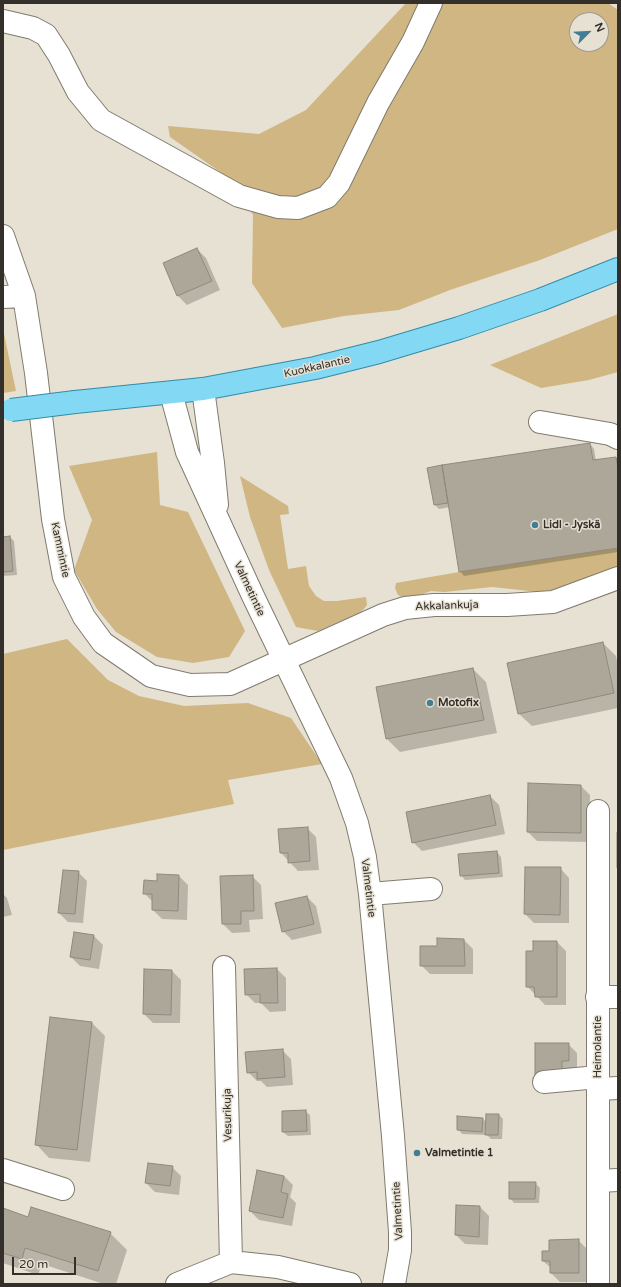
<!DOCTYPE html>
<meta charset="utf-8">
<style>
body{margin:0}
#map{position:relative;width:621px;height:1287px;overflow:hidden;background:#e7e1d3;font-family:"Varela Round",sans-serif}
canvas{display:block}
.frame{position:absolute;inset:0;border:4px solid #33302b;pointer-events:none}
.north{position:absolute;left:569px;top:12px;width:40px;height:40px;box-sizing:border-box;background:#e7e1d3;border:1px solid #9f9a90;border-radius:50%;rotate:66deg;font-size:11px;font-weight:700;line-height:16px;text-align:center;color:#33302b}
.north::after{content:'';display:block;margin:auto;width:14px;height:18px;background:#417e95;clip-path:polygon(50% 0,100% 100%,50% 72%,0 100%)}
.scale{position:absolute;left:12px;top:1257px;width:64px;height:18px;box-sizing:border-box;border:2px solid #33302b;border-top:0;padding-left:5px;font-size:12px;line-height:14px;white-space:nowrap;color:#33302b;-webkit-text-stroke:3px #e7e1d3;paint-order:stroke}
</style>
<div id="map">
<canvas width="621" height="1287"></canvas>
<div class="frame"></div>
<div class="north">N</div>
<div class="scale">20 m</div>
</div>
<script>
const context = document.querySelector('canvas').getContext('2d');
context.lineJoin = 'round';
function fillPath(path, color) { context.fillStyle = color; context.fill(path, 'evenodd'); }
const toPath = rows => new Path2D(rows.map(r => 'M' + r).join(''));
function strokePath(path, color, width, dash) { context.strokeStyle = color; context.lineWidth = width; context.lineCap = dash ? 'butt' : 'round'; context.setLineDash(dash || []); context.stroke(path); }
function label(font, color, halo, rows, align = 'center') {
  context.font = font + ' "Varela Round",sans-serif'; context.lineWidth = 3; context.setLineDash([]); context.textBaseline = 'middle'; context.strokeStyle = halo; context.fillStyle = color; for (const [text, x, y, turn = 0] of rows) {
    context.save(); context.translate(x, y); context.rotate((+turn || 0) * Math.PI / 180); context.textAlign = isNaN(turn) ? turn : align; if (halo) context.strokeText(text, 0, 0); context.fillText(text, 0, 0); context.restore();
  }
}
const green = toPath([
 [406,3,608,3,618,10,618,229,540,260,450,290,399,310,344,316,282,328,252,283,253,215,236,183,170,137,168,126,259,134,306,110],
 [577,20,601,20,601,44,577,44],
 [618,314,618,372,589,380,541,388,490,365],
 [3,329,16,391,3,393],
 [157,452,160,505,188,512,245,631,229,657,193,663,157,657,116,632,97,609,74,570,92,520,69,466],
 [240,476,288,506,289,514,280,515,288,569,306,566,309,586,316,596,324,601,337,601,366,597,367,605,364,609,359,613,318,631,296,627,269,570,250,517],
 [618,548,618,567,566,587,552,590,539,592,492,587,444,592,431,591,408,599,404,598,398,595,395,588,396,583,459,572],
 [67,639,108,680,139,696,184,706,248,703,291,718,322,764,228,780,234,804,3,850,3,654]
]);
const shadow = toPath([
 [197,249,206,258,220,290,187,305,178,296,164,264],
 [590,444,594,449,596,461,616,458,618,460,618,552,464,576,460,571,450,507,439,509,434,504,428,469],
 [10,537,14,541,17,575,3,576,3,538],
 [603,643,616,656,618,666,618,708,532,726,518,713],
 [473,669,486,682,497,733,400,752,387,739],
 [528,784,581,786,590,795,589,842,537,841,528,832],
 [490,796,499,805,505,834,422,851,413,842],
 [307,828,316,837,319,870,298,871,281,853],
 [497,852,501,857,503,877,465,880,461,875],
 [526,868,560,868,569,878,569,923,534,923,525,914],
 [78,872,87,881,83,923,68,922,59,913],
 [179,876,188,885,187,920,162,919,153,910,153,902,144,893,158,882],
 [252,876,261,885,263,919,249,920,250,932,232,933,223,924],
 [3,894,7,898,12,915,3,917],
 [307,897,316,906,322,933,292,940,283,931],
 [75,933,94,936,103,945,99,969,80,966,71,957],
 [464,940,473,949,473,974,430,974,421,965,438,947],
 [557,942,566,951,566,1005,545,1005,527,986,534,952],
 [277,969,286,978,286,1011,270,1012,261,1003,255,1003,246,994],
 [172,971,181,980,180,1023,153,1023,144,1014],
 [51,1018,92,1023,105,1036,90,1162,49,1158,36,1144],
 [568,1044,577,1053,577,1069,545,1085],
 [282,1050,291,1059,293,1085,267,1087,261,1081,257,1081,248,1072],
 [305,1111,310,1115,311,1135,288,1136,283,1132],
 [499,1115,503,1119,502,1139,491,1139,487,1135,462,1134,458,1129,483,1119,487,1123],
 [172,1167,181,1176,179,1195,155,1192,146,1183],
 [284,1176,293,1185,290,1197,296,1203,292,1226,259,1220,250,1211],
 [535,1183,540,1188,539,1203,514,1203,510,1198],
 [457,1206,480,1207,489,1216,488,1245,465,1244,456,1235],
 [3,1210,28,1218,110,1233,127,1250,116,1284,104,1284,42,1264,38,1275,3,1263],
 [578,1240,587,1249,587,1282,560,1282,551,1273,551,1268,543,1261,550,1252]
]);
const building = toPath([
 [197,248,212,281,177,296,163,263,197,248],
 [590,443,593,460,616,457,618,469,618,548,459,572,442,465,590,443],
 [442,465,448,503,434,505,427,468,442,465],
 [10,536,13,571,3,572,3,537,10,536],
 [603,642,614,693,518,714,507,663,603,642],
 [473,668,484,720,386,739,376,687,473,668],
 [528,783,581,785,581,833,527,832,528,783],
 [490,795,496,825,412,843,406,812,490,795],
 [308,827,310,861,288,863,288,853,280,853,278,829,308,827],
 [617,833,618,833,618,868,617,868,617,833],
 [497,851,499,873,460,876,458,854,497,851],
 [525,867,561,867,560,915,524,914,525,867],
 [63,870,79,871,75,914,58,913,63,870],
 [157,874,179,875,178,911,152,910,152,894,143,894,144,880,157,881,157,874],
 [253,875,254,911,241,911,241,924,222,924,220,876,253,875],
 [307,896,314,924,282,932,275,903,307,896],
 [74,932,94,935,90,960,70,957,74,932],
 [437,938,464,939,465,966,420,966,420,946,437,946,437,938],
 [533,941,557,941,557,997,535,997,534,987,526,987,526,951,533,951,533,941],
 [277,968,278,1003,260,1003,260,994,245,995,244,969,277,968],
 [144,969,172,970,171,1015,143,1014,144,969],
 [50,1017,92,1022,77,1150,35,1145,50,1017],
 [535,1043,569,1043,569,1061,562,1061,562,1077,535,1077,535,1043],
 [283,1049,285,1077,257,1079,257,1072,247,1073,245,1052,283,1049],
 [306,1110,307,1131,282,1132,282,1111,306,1110],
 [486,1114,499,1114,498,1135,485,1135,486,1114],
 [457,1116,483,1118,482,1132,457,1130,457,1116],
 [148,1163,173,1166,170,1186,145,1183,148,1163],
 [257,1170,284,1176,281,1192,288,1194,283,1218,249,1211,257,1170],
 [509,1182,536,1182,535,1199,509,1199,509,1182],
 [456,1205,480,1206,479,1237,455,1235,456,1205],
 [31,1207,111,1232,98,1271,25,1248,22,1259,3,1253,3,1208,28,1217,31,1207],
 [579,1239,579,1273,550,1273,550,1261,542,1261,542,1251,549,1251,549,1240,579,1239]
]);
const minor = toPath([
 [3,21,33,28,46,35,59,55,78,92,101,120,239,196,278,207,298,208,327,197,339,183,378,103,413,42,431,3],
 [3,236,24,296,36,373,53,519,64,577,84,617,103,643,151,676,190,685,230,684,383,615,405,608,434,605,507,605,553,602,618,578],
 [3,297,24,296],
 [203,389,213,463,217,505],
 [171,393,187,452,253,596,341,778,357,823,365,857,370,894,393,1136,400,1232,400,1250,394,1284],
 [540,422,610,434,618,438],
 [598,811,598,1284],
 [370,894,431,889],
 [224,967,231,1262],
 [597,997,618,997],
 [544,1082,598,1077],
 [598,1089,618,1088],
 [3,1170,63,1189],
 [598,1181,618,1180],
 [177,1284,231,1262,278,1267,350,1284]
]);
const major = toPath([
 [75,402,203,389,315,368,379,352,459,328,540,300,618,269]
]);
const majorBridge = toPath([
 [11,410,75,402]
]);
const markers = [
 [535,525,4,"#417e95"],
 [430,703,4,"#417e95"],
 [417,1153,4,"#417e95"]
];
const streetNames = [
 ["Kuokkalantie",317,367,-13],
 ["Kammintie",60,550,78],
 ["Valmetintie",249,589,65],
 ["Akkalankuja",447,606,-2],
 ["Valmetintie",368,888,83],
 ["Heimolantie",598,1047,-90],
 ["Vesurikuja",228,1115,-91],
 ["Valmetintie",398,1211,-93]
];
const poiNames = [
 ["Lidl - Jyskä",543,525],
 ["Motofix",438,703],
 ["Valmetintie 1",425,1153]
];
fillPath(green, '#cfb682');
fillPath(shadow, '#0003');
fillPath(building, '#ada79a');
strokePath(building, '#8f897d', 1);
strokePath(minor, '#817b6e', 24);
strokePath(major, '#318ca8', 24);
strokePath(minor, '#fff', 22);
strokePath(major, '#83d8f4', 22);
strokePath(majorBridge, '#318ca8', 24, []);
strokePath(majorBridge, '#83d8f4', 22);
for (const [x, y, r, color] of markers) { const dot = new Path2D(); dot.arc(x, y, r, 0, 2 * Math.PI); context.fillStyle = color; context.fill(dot); strokePath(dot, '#e7e1d3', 1.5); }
label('11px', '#33302b', '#e7e1d3', streetNames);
label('bold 11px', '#33302b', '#e7e1d3', poiNames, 'left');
</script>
